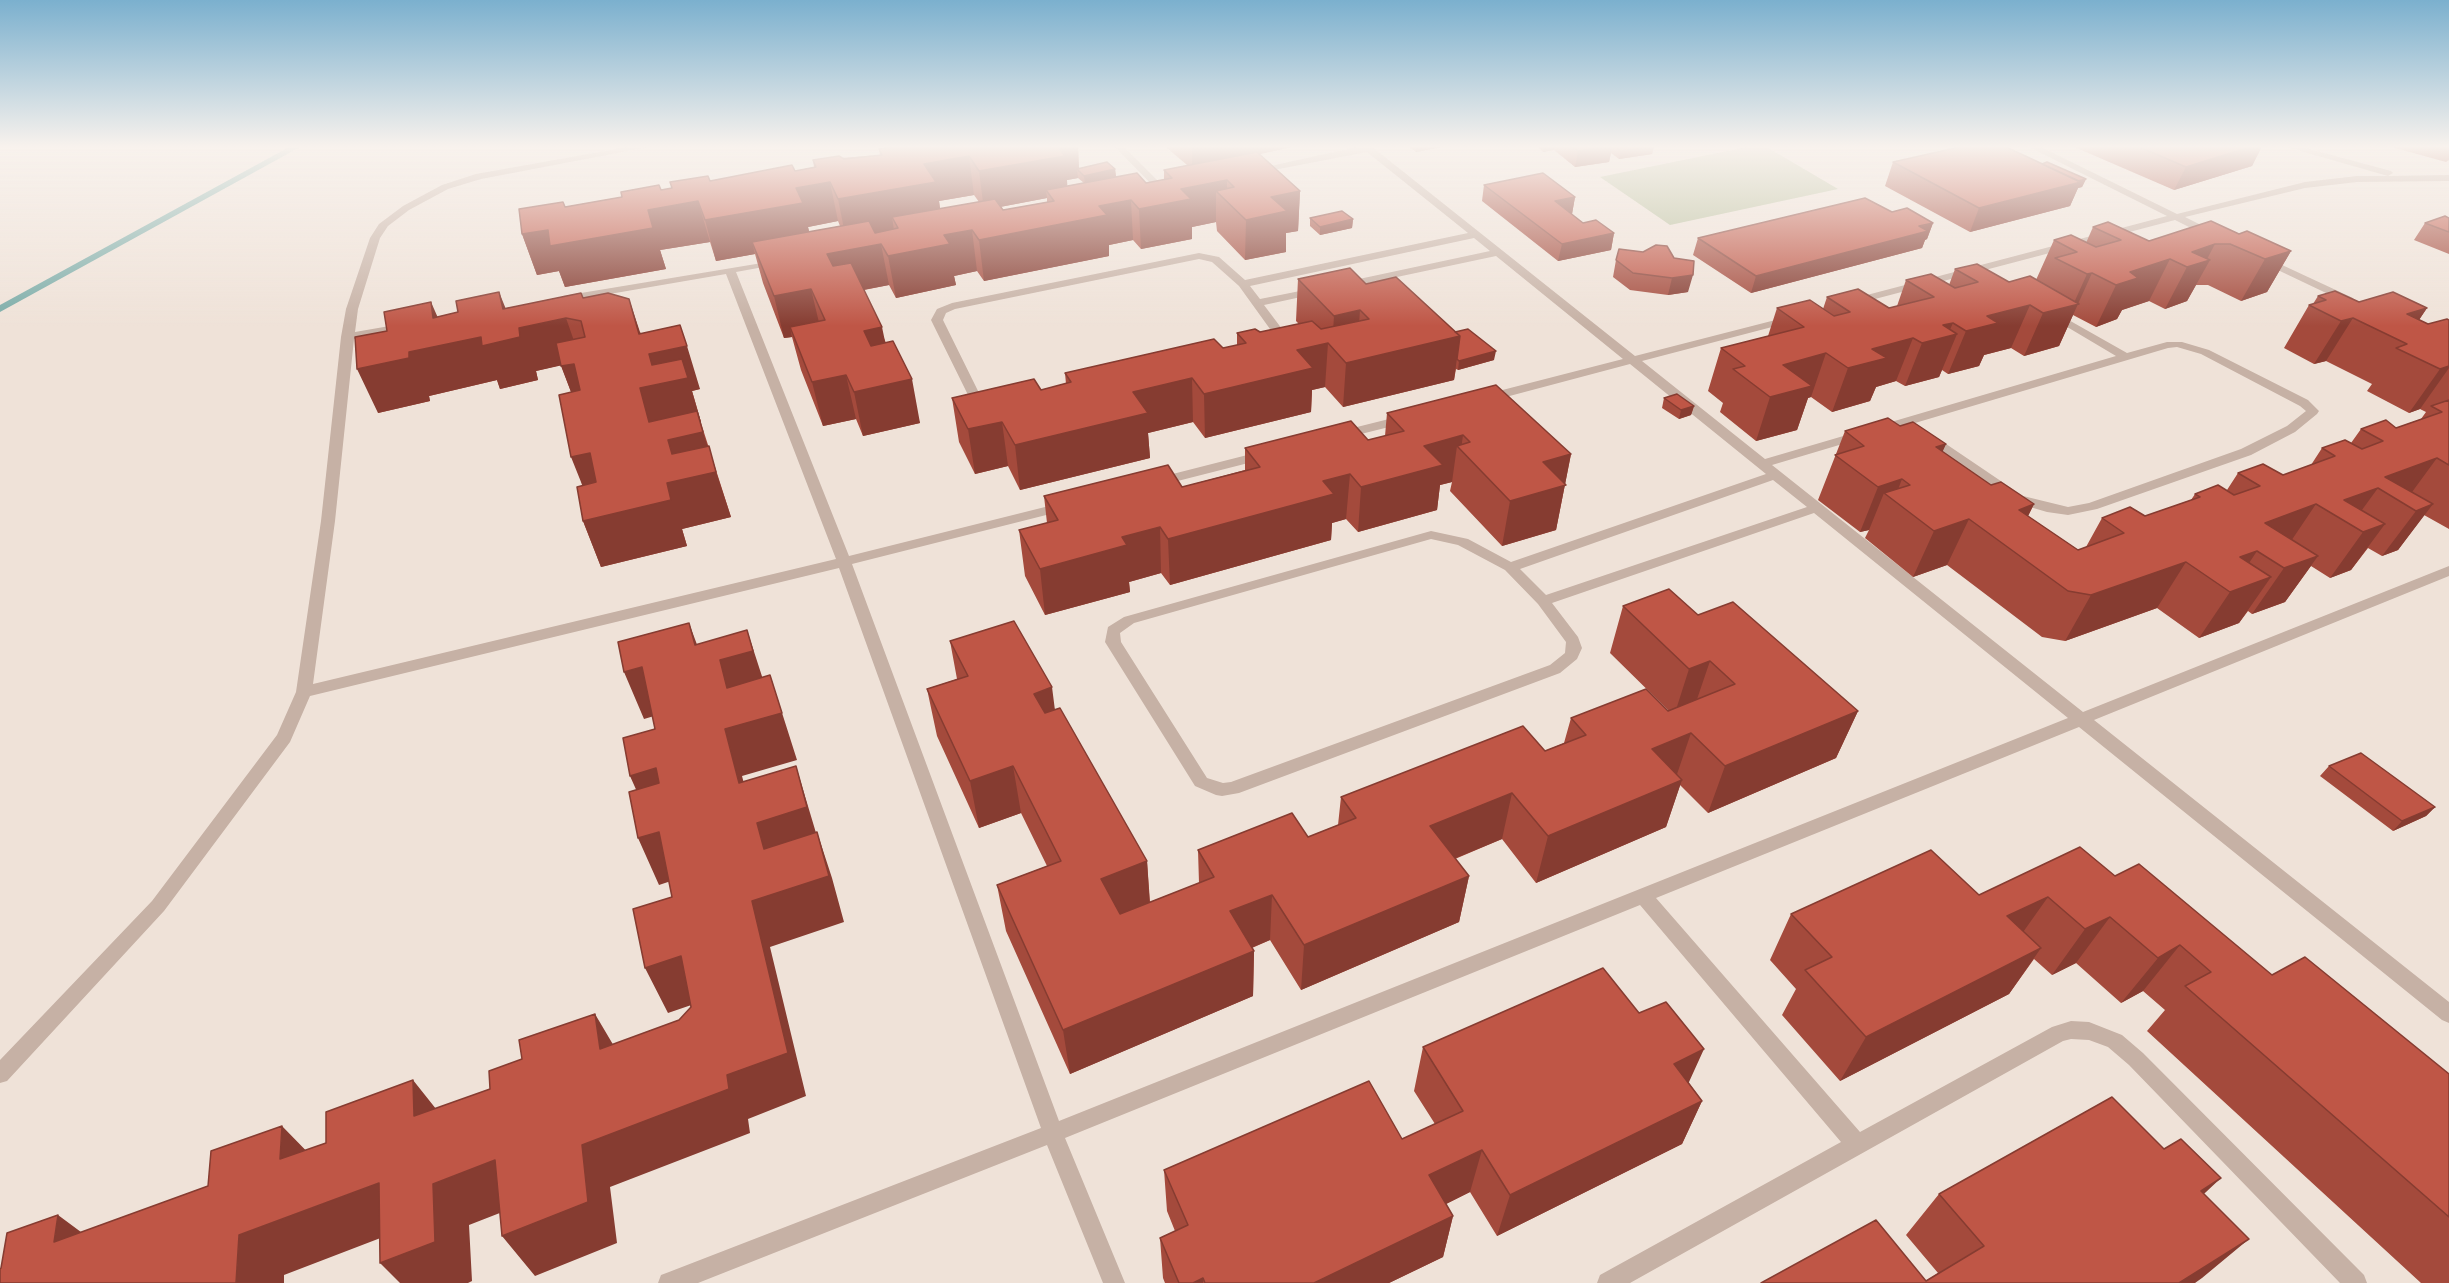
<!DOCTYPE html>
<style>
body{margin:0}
canvas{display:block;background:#efe2d8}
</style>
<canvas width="2449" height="1283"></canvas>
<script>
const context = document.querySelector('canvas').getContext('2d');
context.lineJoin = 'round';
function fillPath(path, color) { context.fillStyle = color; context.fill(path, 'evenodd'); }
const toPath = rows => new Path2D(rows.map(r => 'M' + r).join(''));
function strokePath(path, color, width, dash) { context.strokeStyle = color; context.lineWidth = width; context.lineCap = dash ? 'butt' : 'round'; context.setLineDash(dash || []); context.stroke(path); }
const green = toPath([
 [1752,146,1765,146,1838,189,1670,225,1600,177]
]);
const stream = toPath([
 [291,146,302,146,0,312,0,305,291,146]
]);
const street = toPath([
 [633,146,654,146,481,179,448,189,409,210,388,226,380,238,358,309,355,332,407,323,413,326,407,329,354,339,335,521,313,684,836,559,726,274,563,302,558,299,563,296,780,260,780,264,736,272,849,556,1065,502,1072,506,1070,509,852,564,1059,1121,2068,718,1814,513,1552,603,1578,637,1582,648,1577,659,1560,673,1239,793,1222,796,1216,795,1195,786,1105,642,1108,627,1124,617,1431,531,1468,539,1511,562,1766,474,1630,364,1487,402,1483,401,1483,395,1623,359,1496,256,1345,288,1340,285,1345,282,1490,251,1474,238,1250,286,1260,299,1315,288,1320,291,1315,294,1264,305,1282,329,1280,336,1265,346,997,409,984,408,970,399,931,320,937,309,952,303,1199,253,1219,257,1245,280,1468,233,1367,152,1253,174,1248,171,1361,146,1371,146,1635,356,1791,316,1795,317,1795,321,1642,361,1765,459,2116,356,2047,315,2047,311,2051,310,2127,353,2167,342,2182,342,2209,350,2308,400,2319,411,2317,414,2295,432,2251,455,2097,509,2068,515,2047,512,2013,502,1903,426,1772,465,2083,712,2449,566,2449,576,2094,720,2449,1002,2449,1023,2442,1020,2079,727,1656,898,1860,1132,2052,1027,2071,1021,2089,1022,2122,1035,2143,1053,2364,1275,2367,1283,2340,1283,2129,1065,2108,1047,2089,1040,2071,1039,2063,1041,1630,1283,1597,1283,1600,1275,1841,1142,1640,905,1065,1138,1125,1283,1103,1283,1047,1145,698,1283,658,1283,661,1275,669,1272,1041,1128,839,568,310,696,290,742,164,911,7,1081,0,1083,0,1060,152,901,277,735,296,692,321,521,341,337,346,309,370,238,379,224,403,206,442,185,476,174,633,146],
 [1199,259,1212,262,1239,286,1270,329,1267,337,1257,341,990,401,981,397,943,320,946,313,955,309,1199,259],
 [2177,347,2201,354,2300,406,2306,411,2287,426,2241,449,2089,503,2068,507,2023,496,1915,423,2168,348,2177,347],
 [1773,480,1807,507,1546,595,1520,569,1773,480],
 [1431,539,1458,545,1505,570,1538,604,1566,642,1565,653,1550,665,1231,782,1223,783,1207,778,1121,642,1120,633,1134,623,1431,539],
 [1114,146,1123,146,1164,187,1164,191,1158,191,1114,146],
 [2027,146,2039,146,2177,214,2305,182,2357,176,2388,176,2283,146,2298,146,2391,171,2393,173,2388,176,2449,175,2449,181,2357,182,2305,188,2185,217,2217,233,2217,237,2209,237,2175,220,1856,304,1848,304,1848,300,2167,216,2027,146],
 [2265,257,2353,298,2354,300,2349,303,2345,302,2261,262,2260,260,2265,257],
 [1405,415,1411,419,1409,422,1341,439,1335,435,1337,432,1405,415],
 [1263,451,1269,455,1268,458,1158,486,1151,482,1153,479,1263,451]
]);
const wall = toPath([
 [932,146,1078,146,1079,169,1115,169,1116,177,1146,183,1164,180,1164,170,1187,165,1167,148,1167,146,1296,146,1260,154,1300,191,1298,231,1286,233,1286,252,1245,260,1217,231,1216,222,1192,227,1192,239,1141,249,1133,240,1109,245,1109,256,984,281,977,271,954,276,956,285,896,298,889,285,864,290,886,343,920,423,863,436,856,419,823,426,801,370,792,337,784,338,763,283,755,254,716,261,710,242,660,250,666,269,565,287,559,271,537,275,522,234,565,207,672,188,670,182,710,181,795,171,814,167,813,160,880,155,879,149],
 [1078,178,1084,183,1067,186,1067,180],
 [974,195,979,202,940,209,939,201],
 [1047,198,1047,202,1003,210,1000,207],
 [838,221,840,226,809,232,808,227],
 [1408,146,1447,146,1416,152],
 [1537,146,1654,146,1652,154,1619,159,1611,153,1609,162,1575,167,1554,150,1543,152],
 [2072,146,2262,146,2252,166,2174,190],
 [2388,146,2449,146,2449,160,2446,162],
 [1893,162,2042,164,2086,179,2082,187,2078,188,2070,206,1970,232,1885,186],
 [1484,185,1575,197,1572,214,1571,214,1583,223,1614,233,1611,250,1558,261,1482,201],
 [1892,212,1933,223,1927,239,1925,240,1922,248,1751,293,1693,255,1698,238],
 [1310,218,1353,219,1352,228,1320,235,1310,226],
 [2449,218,2449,254,2414,240,2425,223],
 [2093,227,2149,241,2239,234,2291,251,2267,292,2241,301,2208,285,2196,285,2187,301,2165,309,2149,301,2122,310,2117,319,2096,327,2073,315,2059,346,2024,356,2011,348,1984,355,1979,366,1948,374,1942,370,1939,377,1905,386,1896,381,1876,387,1870,401,1832,412,1811,397,1808,398,1797,430,1756,441,1720,412,1723,403,1708,391,1721,348,1768,336,1777,308,1823,309,1827,297,1889,308,1897,306,1906,280,1949,285,1955,269,2009,282,2036,280,2054,240,2086,243],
 [1643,252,1688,292,1668,295,1630,290,1613,277,1616,260],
 [1298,279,1366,284,1455,332,1494,360,1458,370,1456,369,1454,380,1343,407,1325,387,1312,390,1311,412,1205,438,1193,422,1148,433,1150,458,1020,490,1008,466,975,474,959,442,952,398,1041,390,1066,384,1065,373,1223,348,1237,345,1237,333,1260,332,1299,324,1296,321],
 [2318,296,2359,302,2427,308,2419,320,2428,324,2449,320,2449,529,2424,515,2398,550,2382,556,2368,548,2351,570,2330,578,2311,566,2285,602,2252,614,2248,611,2239,623,2199,638,2157,608,2065,641,2042,637,1947,565,1913,577,1865,538,1869,530,1860,532,1818,500,1845,431,1900,426,1946,444,1942,451,1991,485,2034,504,2028,516,2078,550,2086,547,2102,518,2145,516,2191,500,2195,494,2227,490,2238,473,2283,475,2311,465,2322,448,2351,443,2361,429,2396,428,2421,419,2426,412,2420,409,2409,413,2367,391,2372,384,2326,361,2314,364,2284,348,2309,305,2313,304],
 [583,298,641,333,700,389,692,391,701,422,701,423,731,517,682,529,687,546,601,567,583,521,582,485,571,392,561,365,536,371,538,380,500,389,497,380,429,396,430,401,378,413,387,331,437,317,458,312,506,308],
 [1664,398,1694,406,1691,415,1679,419,1662,408],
 [1387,413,1571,454,1556,530,1502,546,1450,491,1452,482,1440,485,1437,510,1358,532,1346,519,1332,523,1331,540,1170,585,1161,573,1129,582,1130,592,1045,615,1025,576,1019,530,1047,523,1044,496,1182,487,1245,470,1245,448,1368,440,1385,436],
 [1623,606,1698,615,1858,711,1836,758,1708,813,1680,785,1666,827,1536,883,1502,839,1455,859,1469,876,1459,922,1301,990,1270,940,1252,948,1254,951,1253,996,1070,1074,1006,931,997,885,1047,866,1021,813,979,828,937,736,927,689,957,679,950,641,1055,709,1147,861,1150,902,1199,883,1198,850,1308,837,1338,825,1341,797,1545,751,1564,743,1571,718,1668,710,1610,653],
 [2329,766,2435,807,2426,816,2393,831,2320,776],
 [2115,876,2272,975,2449,1074,2449,1283,2421,1283,2147,1031,2165,1010,2143,991,2121,1003,2076,963,2052,975,2034,959,2009,994,1840,1081,1782,1015,1796,989,1770,960,1791,914,1979,895],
 [1423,1047,1689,1083,1702,1101,1682,1144,1497,1236,1470,1192,1446,1204,1453,1216,1443,1257,1389,1283,1165,1283,1163,1278,1160,1238,1175,1231,1167,1211,1164,1170,1402,1139,1435,1124,1414,1091],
 [1939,1194,2204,1194,2202,1278,1926,1281,1938,1273,1906,1235]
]);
const shadedWall = toPath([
 [1055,146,1078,146,1079,172,1077,169,1078,178,1067,180,1068,195,1046,190,1047,198,984,210,979,171],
 [1192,146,1296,146,1192,169],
 [1416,146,1447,146,1416,152],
 [1544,146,1554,146,1554,150,1543,152],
 [1609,146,1612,146,1609,162,1575,167,1578,151],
 [1654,146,1652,154,1619,159,1621,151],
 [2253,146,2262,146,2252,166,2174,190,2186,167],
 [969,156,974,195,939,201,942,222,892,217,894,230,846,239,838,199,924,164],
 [1115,169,1116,177,1085,184,1084,176],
 [2086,179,2082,187,2078,188,2070,206,1970,232,1979,208],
 [1227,180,1227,201,1216,191,1216,222,1192,227,1192,239,1141,249,1139,209,1181,189],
 [830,182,838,221,808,227,812,243,752,242,755,254,716,261,705,220,796,188],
 [1300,191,1298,231,1286,233,1286,252,1245,260,1246,220,1271,197],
 [1575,197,1572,214,1552,218,1555,201],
 [1131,200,1133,240,1109,245,1109,256,984,281,979,240,1099,206],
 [698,201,710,242,660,250,666,269,565,287,559,271,537,275,522,234,565,207,563,202,577,242,648,210],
 [1353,219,1352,228,1320,235,1320,227],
 [1933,223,1927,239,1925,240,1922,248,1751,293,1756,276],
 [972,230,977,271,954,276,956,285,896,298,888,256,944,235],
 [1614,233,1611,250,1558,261,1562,244],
 [881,244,889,285,836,295,827,254],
 [2215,244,2206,261,2210,260,2187,301,2165,309,2187,267,2192,252],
 [2291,251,2267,292,2241,301,2265,259],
 [2170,259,2149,301,2122,310,2117,319,2096,327,2116,285,2130,272],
 [2092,273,2059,346,2024,356,2043,313,2073,305,2087,274],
 [1693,275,1688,292,1668,295,1672,278],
 [811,289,821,331,790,327,792,337,784,338,774,296],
 [499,292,516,334,519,328,566,318,581,361,536,371,538,380,500,389,497,380,429,396,430,401,378,413,357,369,409,352,433,318,431,302,449,343,503,309],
 [629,299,643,341,639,334],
 [2030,305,2011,348,1984,355,1979,366,1948,374,1966,331,1987,316],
 [2427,308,2404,342,2407,314],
 [1360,310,1357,353,1332,348,1334,316],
 [2353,318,2326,361,2314,364,2341,321],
 [1953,323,1947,336,1957,334,1939,377,1905,386,1922,343,1943,325],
 [882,327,891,370,873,374,864,331],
 [1460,336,1454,380,1343,407,1346,363],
 [1913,338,1896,381,1876,387,1870,401,1832,412,1848,368,1872,349],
 [1328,343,1325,387,1312,390,1311,412,1205,438,1204,394,1297,350],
 [687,346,700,389,692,391,701,422,655,433,649,422,640,388,652,365,649,354],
 [1496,351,1494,360,1458,370,1459,361],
 [1826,353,1811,397,1808,398,1797,430,1756,441,1770,397,1783,365],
 [574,364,590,407,578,410,561,366],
 [2449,366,2449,368,2420,409,2409,413,2440,369],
 [846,375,856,419,823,426,812,382],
 [1192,378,1193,422,1148,433,1150,458,1020,490,1015,445,1133,392],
 [912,379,920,423,863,436,854,392],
 [1694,406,1691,415,1679,419,1681,410],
 [1002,422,1008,466,975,474,968,429],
 [703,432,731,517,682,529,687,546,601,567,583,521,667,483,672,454,668,440],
 [1463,435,1461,450,1457,446,1452,482,1440,485,1437,510,1358,532,1361,487,1424,446],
 [1946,444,1926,489,1936,447],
 [590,453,608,498,589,502,571,457],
 [1571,454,1556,530,1502,546,1510,501,1543,462],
 [2437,458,2404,503,2378,488,2351,525,2344,500,2385,477],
 [1350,474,1346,519,1332,523,1331,540,1170,585,1168,539,1323,481],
 [1902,479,1894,500,1884,493,1869,530,1860,532,1878,487],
 [2034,504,2011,550,2019,510],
 [2316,504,2285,550,2257,551,2230,592,2271,577,2239,623,2199,638,2230,592,2221,586,2265,523],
 [2433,504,2398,550,2382,556,2416,511],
 [1969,519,1947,565,1913,577,1934,531],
 [2385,524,2351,570,2330,578,2363,532],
 [1160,527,1161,573,1129,582,1130,592,1045,615,1040,569,1122,537],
 [2318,556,2285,602,2252,614,2284,568],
 [2186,562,2157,608,2065,641,2091,595],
 [689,623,706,669,695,645],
 [747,630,769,698,770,675,797,760,742,776,756,830,739,783,725,729,720,660],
 [1710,661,1694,708,1674,716,1689,669],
 [642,667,661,714,644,719,624,672],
 [1052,687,1058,734,1041,740,1034,694],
 [1858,711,1836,758,1708,813,1725,766],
 [1691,733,1675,780,1652,749],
 [796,766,822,853,817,832,832,878,844,922,770,947,806,1096,748,1119,750,1133,610,1187,617,1243,535,1276,502,1236,582,1145,727,1075,752,901,764,849,757,823],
 [1013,766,1021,813,979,828,970,781],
 [656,768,676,815,651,823,630,776],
 [1682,780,1666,827,1536,883,1548,836],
 [1512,793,1502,839,1422,872,1430,826],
 [2435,807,2426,816,2393,831,2402,821],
 [659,832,680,878,659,885,638,838],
 [1147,861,1150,908,1105,925,1101,879],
 [1469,876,1459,922,1301,990,1304,945],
 [1272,895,1270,940,1229,957,1230,911],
 [2048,897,2016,942,2007,916],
 [2110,917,2076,963,2052,975,2085,929],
 [2180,945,2143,991,2121,1003,2158,958],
 [2041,948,2009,994,1840,1081,1866,1037],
 [1254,951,1253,996,1070,1074,1063,1030],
 [681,956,703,1001,668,1013,645,968],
 [595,1014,621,1058,600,1049],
 [1704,1049,1684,1093,1674,1064],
 [413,1080,448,1124,414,1116],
 [1702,1101,1682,1144,1497,1236,1510,1195],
 [282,1126,323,1168,280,1159],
 [1482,1150,1470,1192,1420,1217,1429,1175],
 [495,1160,528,1202,469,1225,472,1281,468,1283,400,1283,380,1263,433,1184],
 [2221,1178,2176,1220,2201,1191],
 [379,1183,417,1224,284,1275,284,1283,236,1283,239,1235],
 [58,1215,112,1255,54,1242],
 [1453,1216,1443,1257,1389,1283,1314,1283],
 [2249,1239,2202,1278,2195,1283,2179,1283],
 [1203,1278,1203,1283,1193,1283]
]);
const building = toPath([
 [898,146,926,146,926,147,932,146,1057,146,1065,156,979,171,969,156,924,164,936,182,838,199,830,182,796,188,803,203,705,220,698,201,648,210,653,228,550,246,548,230,522,234,519,209,563,202,565,207,622,197,621,192,659,185,661,190,672,188,670,182,708,176,710,181,792,165,795,171,816,167,813,160,839,156,844,159,882,155,879,149,898,146],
 [1572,146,1609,146,1578,151,1572,146],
 [1614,146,1654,146,1621,151,1614,146],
 [1964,146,2004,146,2081,182,1979,208,1893,162,1964,146],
 [2137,146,2253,146,2186,167,2137,146],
 [1257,152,1300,191,1271,197,1287,211,1246,220,1216,191,1234,187,1227,180,1181,189,1191,199,1139,209,1131,200,1099,206,1107,215,979,240,972,230,944,235,950,244,888,256,881,244,827,254,833,266,851,263,882,327,864,331,871,346,893,341,912,379,854,392,846,375,812,382,790,327,825,320,811,289,774,296,752,242,869,221,875,233,898,228,892,217,995,199,1003,210,1054,201,1046,190,1137,173,1146,183,1172,178,1164,170,1257,152],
 [1107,162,1115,169,1084,176,1077,169,1107,162],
 [2047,162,2086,179,2078,181,2042,164,2047,162],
 [1543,173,1575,197,1555,201,1583,223,1596,220,1614,233,1562,244,1484,185,1543,173],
 [1865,198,1892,212,1907,208,1933,223,1919,226,1928,231,1756,276,1698,238,1865,198],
 [1342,211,1353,219,1320,227,1310,218,1342,211],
 [2445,216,2449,218,2449,232,2425,223,2445,216],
 [2211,221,2239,234,2247,231,2291,251,2265,259,2230,244,2215,244,2192,252,2210,260,2187,267,2170,259,2130,272,2138,278,2116,285,2092,273,2087,274,2055,258,2077,252,2054,240,2071,235,2096,247,2121,240,2093,227,2108,222,2149,241,2211,221],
 [1656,245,1667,246,1674,258,1694,261,1693,275,1672,278,1633,273,1616,260,1619,249,1643,252,1656,245],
 [1977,264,2009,282,2030,276,2079,304,2043,313,2030,305,1987,316,1998,323,1966,331,1953,323,1943,325,1957,334,1922,343,1913,338,1872,349,1887,358,1848,368,1826,353,1783,365,1812,386,1770,397,1733,369,1745,366,1721,348,1804,327,1777,308,1810,300,1834,316,1850,312,1827,297,1858,289,1889,308,1934,297,1906,280,1931,274,1955,288,1978,282,1955,269,1977,264],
 [1350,268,1366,284,1396,277,1460,336,1346,363,1328,343,1297,350,1313,368,1204,394,1192,378,1133,392,1148,413,1015,445,1002,422,968,429,952,398,1034,379,1041,390,1071,382,1065,373,1214,339,1223,348,1246,343,1237,333,1255,329,1260,332,1312,321,1321,329,1369,319,1360,310,1334,316,1298,279,1350,268],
 [2335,291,2359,302,2393,292,2427,308,2407,314,2428,324,2447,319,2449,320,2449,366,2440,369,2396,348,2407,344,2353,318,2341,321,2309,305,2326,300,2318,296,2335,291],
 [499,292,503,309,581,293,583,298,608,293,629,299,639,334,680,325,687,346,649,354,652,365,682,359,688,378,640,388,649,422,697,411,703,432,668,440,672,454,709,446,716,472,667,483,671,500,583,521,577,487,596,482,590,453,571,457,559,395,580,390,574,364,561,366,556,343,585,337,581,321,566,318,519,328,520,337,482,346,481,337,409,352,409,358,357,369,355,337,387,331,384,312,431,302,433,318,458,312,456,301,499,292],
 [1468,329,1496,351,1459,361,1457,359,1460,336,1455,332,1468,329],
 [1496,385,1571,454,1543,462,1566,485,1510,501,1457,446,1470,442,1463,435,1424,446,1443,465,1361,487,1350,474,1323,481,1334,494,1168,539,1160,527,1122,537,1127,545,1040,569,1019,530,1058,520,1044,496,1168,465,1182,487,1260,467,1245,448,1351,421,1368,440,1404,431,1387,413,1496,385],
 [1677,394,1694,406,1681,410,1664,398,1677,394],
 [2449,400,2449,465,2437,458,2385,477,2433,504,2416,511,2378,488,2344,500,2385,524,2363,532,2316,504,2265,523,2318,556,2284,568,2257,551,2240,557,2271,577,2230,592,2186,562,2091,595,2068,591,1969,519,1934,531,1884,493,1910,485,1902,479,1878,487,1835,455,1864,446,1845,431,1888,418,1900,426,1913,422,1946,444,1936,447,1991,485,2001,482,2034,504,2019,510,2078,550,2124,533,2102,518,2130,507,2145,516,2200,497,2195,494,2218,485,2234,495,2260,486,2238,473,2263,464,2283,475,2335,456,2322,448,2345,440,2362,449,2383,441,2361,429,2386,420,2396,428,2442,412,2431,406,2449,400],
 [1669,589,1698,615,1733,602,1858,711,1725,766,1691,733,1652,749,1682,780,1548,836,1512,793,1430,826,1469,876,1304,945,1272,895,1230,911,1254,951,1063,1030,997,885,1061,861,1013,766,970,781,927,689,968,676,950,641,1014,621,1052,687,1034,694,1045,713,1060,708,1147,861,1101,879,1120,914,1214,877,1198,850,1292,813,1308,837,1356,818,1341,797,1523,726,1545,751,1586,735,1571,718,1646,689,1668,711,1735,684,1710,661,1689,669,1623,606,1669,589],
 [689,623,695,645,747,630,753,651,720,660,727,688,770,675,782,713,725,729,739,783,796,766,807,807,757,823,764,849,817,832,829,876,752,901,788,1053,727,1075,729,1089,582,1145,588,1202,502,1236,495,1160,433,1184,435,1242,380,1263,379,1183,239,1235,236,1283,0,1283,0,1269,1,1268,7,1233,58,1215,54,1242,208,1186,211,1151,282,1126,280,1159,326,1143,326,1112,413,1080,414,1116,490,1089,489,1071,522,1059,519,1040,595,1014,600,1049,679,1020,691,1007,681,956,645,968,633,909,672,897,659,832,638,838,629,792,659,783,656,768,630,776,623,738,655,729,642,667,624,672,618,642,689,623],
 [2361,753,2435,807,2402,821,2329,766,2361,753],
 [2080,847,2115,876,2139,864,2272,975,2305,957,2449,1074,2449,1217,2185,986,2211,972,2180,945,2158,958,2110,917,2085,929,2048,897,2007,916,2041,948,1866,1037,1805,970,1832,957,1791,914,1931,850,1979,895,2080,847],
 [1603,968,1639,1013,1666,1002,1704,1049,1674,1064,1702,1101,1510,1195,1482,1150,1429,1175,1453,1216,1314,1283,1205,1283,1203,1278,1193,1283,1179,1283,1160,1238,1188,1225,1164,1170,1369,1081,1402,1139,1463,1111,1423,1047,1603,968],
 [2112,1097,2164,1149,2181,1139,2221,1178,2201,1191,2249,1239,2179,1283,1761,1283,1876,1220,1926,1281,1984,1246,1939,1194,2112,1097]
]);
fillPath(green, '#b5bd99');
fillPath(stream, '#79aba7');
fillPath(street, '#c6b1a5');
fillPath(wall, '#a44a3c');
fillPath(shadedWall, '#863c31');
fillPath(building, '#bf5646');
strokePath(building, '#863c31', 1.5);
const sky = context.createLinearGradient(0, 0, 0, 326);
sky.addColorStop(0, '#7bb0ce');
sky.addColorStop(0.45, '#f8f2ed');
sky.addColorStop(1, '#f8f2ed00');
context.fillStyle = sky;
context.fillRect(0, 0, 2449, 326);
</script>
